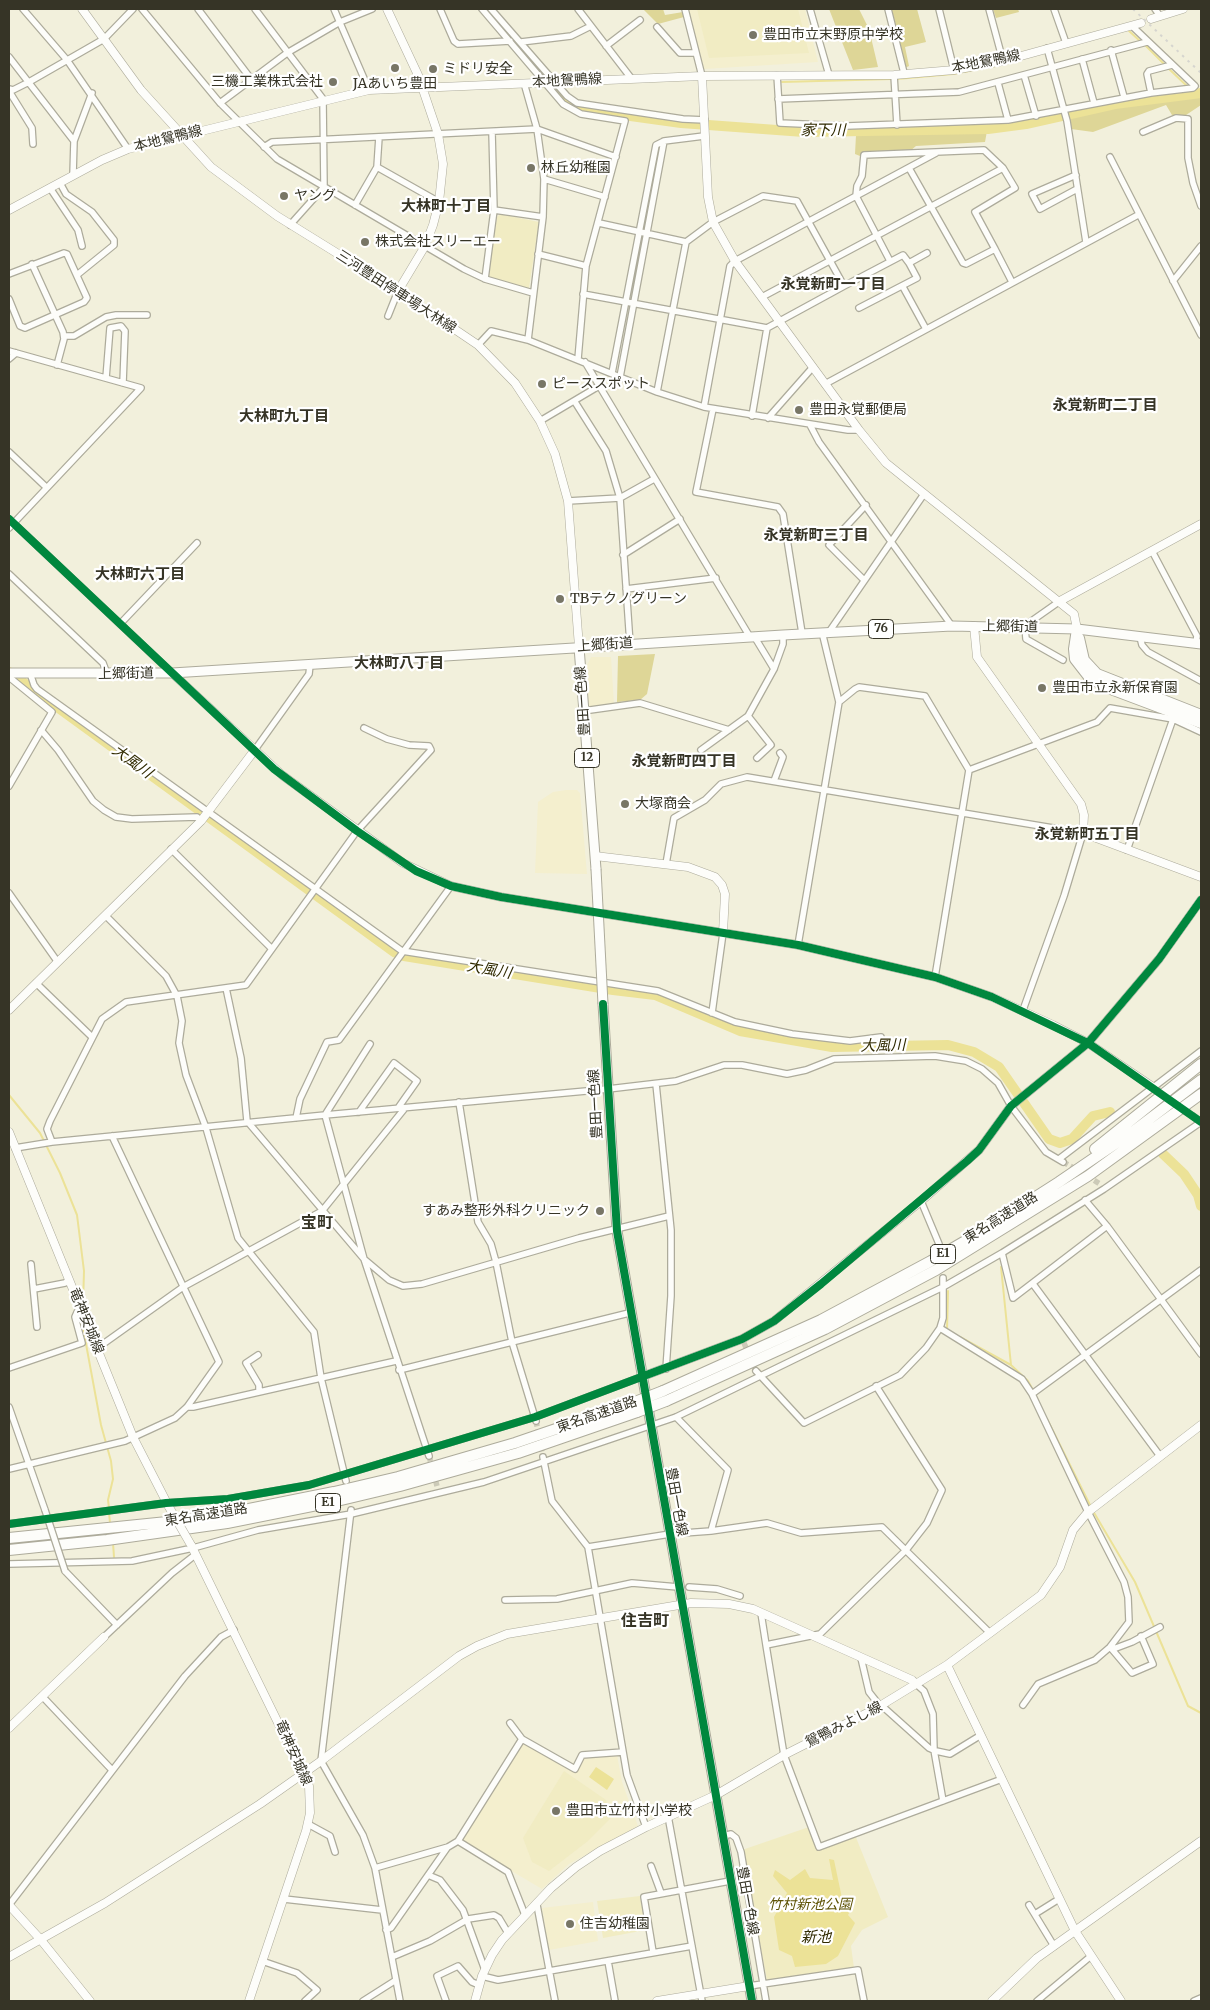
<!DOCTYPE html>
<meta charset="utf-8">
<style>
body{margin:0}
#map{position:relative;width:1210px;height:2010px;overflow:hidden;background:#f2f0dc;font-family:Merriweather,serif}
canvas{display:block}
.frame{position:absolute;inset:0;border:10px solid #363426;pointer-events:none}
</style>
<div id="map">
<canvas width="1210" height="2010"></canvas>
<div class="frame"></div>
</div>
<script>
const context = document.querySelector('canvas').getContext('2d');
context.lineJoin = 'round';
function fillPath(path, color) { context.fillStyle = color; context.fill(path, 'evenodd'); }
const toPath = rows => new Path2D(rows.map(r => 'M' + r).join(''));
function strokePath(path, color, width, dash) { context.strokeStyle = color; context.lineWidth = width; context.lineCap = dash ? 'butt' : 'round'; context.setLineDash(dash || []); context.stroke(path); }
function label(font, color, halo, rows, align = 'center') {
  context.font = font + ' Merriweather,"Noto Sans JP",serif'; context.lineWidth = 4.5; context.setLineDash([]); context.textBaseline = 'middle'; context.strokeStyle = halo; context.fillStyle = color; for (const [text, x, y, turn = 0] of rows) {
    context.save(); context.translate(x, y); context.rotate((+turn || 0) * Math.PI / 180); context.textAlign = isNaN(turn) ? turn : align; if (halo) context.strokeText(text, 0, 0); context.fillText(text, 0, 0); context.restore();
  }
}
const built = toPath([
 [688,9,805,9,818,62,704,69],
 [591,657,611,657,614,705,588,707,587,665],
 [566,790,577,790,580,793,587,874,535,873,538,802,553,792],
 [523,1742,576,1772,585,1757,617,1755,622,1782,638,1826,569,1864,542,1889,461,1841],
 [593,1902,598,1941,549,1950,542,1908]
]);
const green = toPath([
 [697,9,798,9,809,53,709,58],
 [500,214,539,222,529,288,490,279,488,276,497,217],
 [564,1771,606,1800,611,1818,588,1841,549,1871,532,1862,523,1838],
 [809,1827,818,1849,855,1835,888,1917,862,1930,851,1946,854,1968,767,1980,742,1850],
 [640,1896,646,1930,603,1938,597,1901]
]);
const forest = toPath([
 [643,9,663,9,665,15,683,12,684,17,658,24],
 [829,9,859,9,869,29,878,67,853,70],
 [889,9,917,9,926,42,905,47,909,66,905,68],
 [993,9,1018,9,1019,12,996,18],
 [1193,94,1201,94,1201,105,1186,115,1172,115,1166,105,1093,132,1071,129,1069,117,1114,106],
 [987,131,985,142,916,146,910,151,866,152,860,156,855,154,856,135],
 [655,654,647,694,640,700,617,702,618,656]
]);
const water = toPath([
 [596,1767,614,1779,607,1790,589,1777],
 [829,1859,834,1860,843,1903,852,1908,848,1915,855,1923,838,1956,826,1964,795,1967,792,1956,779,1950,774,1917,787,1893,773,1876,775,1870,790,1880,805,1869,810,1878,833,1880]
]);
const stream = toPath([
 [1128,30,1141,42],
 [1145,45,1165,65],
 [1168,68,1188,87],
 [897,79,953,74,996,66],
 [782,82,892,79],
 [9,1095,40,1133,60,1173,77,1215,84,1271,83,1305],
 [1001,1267,1011,1365,1028,1381,1033,1390],
 [81,1317,101,1425,111,1461,113,1479,108,1500,109,1508],
 [947,1330,948,1291],
 [960,1337,1011,1365],
 [1047,1419,1091,1507],
 [1093,1511,1135,1582,1188,1706,1201,1713],
 [109,1513,110,1523],
 [113,1543,114,1557]
]);
const river = toPath([
 [486,9,573,106,580,109,681,123,804,132,988,129,1026,124,1115,104,1201,93],
 [9,672,394,952,404,956,613,990,655,995,740,1031,832,1047,948,1045,974,1052,999,1067,1049,1139,1060,1143,1072,1139,1093,1116,1110,1112],
 [1163,1154,1184,1174,1198,1195,1201,1206]
]);
const streetTunnel = toPath([
 [1063,1162,1079,1171],
 [1087,1176,1100,1184],
 [744,1343,756,1371],
 [536,1421,543,1457],
 [429,1456,437,1486]
]);
const secondaryTunnel = toPath([
 [1153,1087,1201,1122]
]);
const street = toPath([
 [23,9,67,60,128,149],
 [142,9,220,103,277,159,464,269,485,279,533,293],
 [198,9,251,79],
 [255,9,323,99,324,187,290,225],
 [334,9,369,90],
 [440,9,454,41,458,44,510,41],
 [482,9,563,104,581,114,625,121,586,266,578,359],
 [491,9,567,96,577,103,683,119,705,120],
 [578,9,631,78],
 [685,9,702,76],
 [810,9,829,75],
 [888,9,904,73],
 [939,9,954,70],
 [989,9,1003,61],
 [1054,9,1066,43],
 [1155,9,1160,16],
 [657,27,680,53,696,53],
 [521,42,571,36,591,26],
 [606,46,640,20],
 [1047,48,1067,121,1086,242],
 [1111,50,1124,97],
 [9,57,74,141],
 [1082,59,1094,103],
 [777,75,780,123,847,126,1008,120,1151,93,1193,88,1195,86,1132,26],
 [894,75,897,125],
 [1024,75,1036,116],
 [524,83,537,129,544,179,543,217,528,340],
 [998,83,1008,120],
 [9,89,13,90,29,82,104,39,133,9],
 [9,91,32,128,33,144],
 [1151,93,1147,74,1149,71,1172,65],
 [778,99,959,92,1147,42],
 [220,103,287,53,340,22,372,9],
 [1143,132,1176,118,1188,119,1188,158,1193,183,1201,206],
 [264,147,272,142,537,129,616,157],
 [1110,157,1201,335],
 [377,167,439,202],
 [909,168,963,263,966,264,995,249,1012,282],
 [73,175,74,141,92,93],
 [1076,175,1032,194,1040,209,1077,189],
 [544,179,605,197],
 [60,183,66,194,92,212,114,240,114,245,77,275],
 [50,188,78,230,82,246],
 [355,205,377,167,379,137],
 [494,210,543,217],
 [599,223,686,242],
 [538,254,586,266],
 [890,261,856,196,857,186,862,176,864,155,984,150,1003,168,1015,188,975,212,995,249],
 [909,263,927,253],
 [32,264,63,332,64,339,57,365],
 [9,274,64,253,67,254,87,298,84,302,25,328,20,326,9,299],
 [485,279,494,210,492,132],
 [1173,281,1201,246],
 [844,286,903,255,909,263,917,278,859,308],
 [903,287,926,329],
 [583,294,767,328,752,416],
 [762,297,1003,168],
 [388,316,398,291],
 [64,336,74,336,106,317,116,315,147,315],
 [478,345,491,331,528,340,657,392,704,407,848,430,859,430],
 [9,351,141,388,9,528],
 [9,359,16,353],
 [585,362,750,637],
 [612,373,656,145,664,141,704,136],
 [620,377,664,141],
 [106,378,110,328,121,326,125,331,123,383],
 [825,384,1138,215],
 [657,392,686,242,713,222,763,196,797,201,844,286,767,328],
 [575,402,606,451,620,498,630,644],
 [704,407,730,266,735,261,936,153],
 [713,409,696,492,778,507,783,514,802,633],
 [768,418,813,367],
 [540,421,599,386],
 [810,425,819,442,952,626],
 [9,452,46,487],
 [568,501,620,498,654,479],
 [9,519,172,673],
 [1152,551,1197,636,1196,643],
 [623,555,680,519],
 [9,574,103,663,107,674],
 [864,580,829,545,866,505],
 [626,589,716,578],
 [120,624,197,543],
 [1023,627,1060,601],
 [1025,627,1026,639,1063,660],
 [829,632,924,494],
 [754,636,774,669],
 [1140,637,1142,645,1148,652,1201,681],
 [30,673,34,685,37,689,402,951,658,991,735,1022,792,1034,850,1041,881,1037],
 [9,677,52,712,9,786],
 [839,702,855,689,859,687,925,696,969,770,935,977],
 [583,711,640,703,729,730],
 [748,716,771,745,757,758],
 [41,730,58,750,93,801,104,810,116,817,132,819,197,817,201,821],
 [701,750,748,716,774,669,783,644,783,635],
 [254,751,309,674,310,665],
 [969,770,1097,722,1110,708,1173,719,1201,732],
 [774,781,783,757,780,753],
 [171,849,271,948],
 [1127,850,1173,719],
 [666,864,674,818,705,800,721,784,747,777,1083,833,1064,896,1023,1010],
 [9,893,57,961],
 [106,916,166,976,177,996,182,1021,179,1043,186,1075,206,1128,238,1238,314,1332,321,1378,346,1481],
 [798,945,839,702,822,632],
 [36,983,92,1037],
 [226,988,241,1058,247,1121,364,1259,389,1280,403,1286,422,1284,579,1238,669,1216],
 [712,1013,723,933],
 [370,1044,325,1115,364,1259,429,1456],
 [656,1084,671,1230,671,1296,666,1369],
 [459,1102,478,1222,491,1244,496,1262,512,1342,536,1421],
 [359,1112,394,1063,417,1081,398,1108],
 [296,1118,300,1099,327,1042,339,1040,451,886],
 [52,1142,47,1129,50,1121,102,1019,126,1002,246,985,357,831,431,750,429,746,409,745,387,739,364,728],
 [15,1148,52,1142,325,1115,608,1089,676,1081,724,1065,742,1065,787,1074,806,1070,834,1059,935,1056,966,1061,982,1069,998,1083,1011,1106,1046,1152,1063,1162],
 [1059,1159,1201,1051],
 [1085,1200,1107,1226,1201,1354],
 [921,1201,939,1244],
 [1002,1253,1013,1298,1107,1226],
 [31,1264,37,1327],
 [1033,1284,1160,1456],
 [34,1289,65,1283,69,1280],
 [940,1328,1022,1379,1032,1394,1088,1512,1124,1582,1128,1597,1129,1622,1110,1647,1095,1660,1038,1684,1023,1705],
 [96,1349,183,1287,322,1211,405,1108],
 [258,1355,246,1363,259,1385,259,1392],
 [9,1368,82,1343,75,1317,80,1306],
 [399,1370,629,1313],
 [756,1371,804,1423,900,1375,926,1348,940,1328,943,1318,943,1278],
 [876,1386,942,1490,927,1523,906,1550,820,1634,766,1645,784,1755,819,1847,1002,1779],
 [1032,1394,1201,1270],
 [9,1407,45,1510],
 [187,1407,193,1407,396,1361],
 [543,1457,552,1501,588,1547,627,1775,646,1827],
 [9,1469,125,1441,175,1418,187,1407,219,1362,112,1136],
 [351,1510,321,1761,363,1835,375,1868,400,2001],
 [9,1524,166,1503,228,1499,309,1485,535,1417,641,1377],
 [711,1531,767,1523,801,1533,882,1527,990,1633],
 [588,1547,670,1534,711,1531,728,1470,676,1417],
 [9,1564,132,1561,193,1548,258,1530,351,1514,484,1482,676,1417,943,1287,1002,1253,1104,1189,1201,1122],
 [65,1571,117,1625],
 [689,1587,717,1589,740,1596],
 [505,1600,557,1599,632,1583,678,1587],
 [761,1613,766,1645],
 [104,1637,172,1573,195,1555],
 [1110,1647,1132,1673,1153,1664,1141,1636],
 [1110,1647,1116,1648,1132,1642,1160,1627],
 [861,1658,869,1692,880,1706],
 [916,1684,924,1691,933,1714,934,1750,943,1801],
 [42,1696,112,1770],
 [881,1705,929,1748,936,1751,950,1754,981,1735],
 [510,1723,522,1739,575,1769,582,1755,623,1752],
 [668,1816,702,2001],
 [308,1824,330,1836,335,1852],
 [723,1836,731,1834,736,1838,741,1852,766,2001],
 [458,1841,508,1872,525,1915],
 [651,1866,661,1893],
 [375,1868,448,1847,458,1841,522,1739],
 [428,1875,440,1880,463,1910,485,1970],
 [284,1899,382,1910],
 [9,1905,185,1676,221,1637,234,1630],
 [537,1905,555,2001],
 [1029,1905,1054,1946],
 [1035,1914,1059,1899],
 [386,1930,391,1928,447,1848],
 [653,1952,644,1897,730,1881],
 [392,1957,430,1941,468,1919,494,1915,499,1918,508,1933],
 [262,1961,297,1973,317,1990,305,2001],
 [608,1961,615,2001],
 [482,1976,498,1980,692,1946],
 [749,1986,858,1970,864,2001],
 [363,2001,396,1980],
 [446,2001,437,1976,458,1966,472,1982,479,1985],
 [1037,2001,1091,1956],
 [1194,2001,1201,1998]
]);
const secondary = toPath([
 [82,9,141,90,211,167,277,216,398,291,478,345,515,383,540,421,555,454,568,501,579,647],
 [387,9,418,75,438,134,443,164,439,202,433,225,425,246,398,291],
 [1151,19,1183,9],
 [702,76,708,197,713,222,735,261,859,430,886,463,1074,614,1077,629],
 [9,210,102,160,128,149,369,90,702,76,894,75,954,70,1003,61,1141,23],
 [1060,601,1201,524],
 [974,626,977,657,1081,804,1084,815,1083,833,1201,877],
 [172,673,282,775,403,863,451,886,501,897,798,945,935,977,992,997,1053,1025,1088,1043,1153,1087],
 [595,856,688,867,715,877,722,885,725,894,723,933],
 [9,1010,201,821,254,751],
 [9,1132,133,1437,169,1507],
 [641,1377,742,1339,774,1321,921,1201,979,1150,1011,1106,1088,1043,1159,959,1201,900],
 [191,1545,309,1786,310,1813,306,1831,249,2001],
 [947,1665,1075,1931,1121,2001],
 [9,1728,104,1637],
 [9,1905,41,1940,90,2001],
 [9,1957,105,1903,260,1804,321,1761,459,1656,477,1646,507,1634,691,1603,729,1604,753,1609,912,1680,916,1684],
 [475,2001,482,1976,492,1955,502,1940,551,1888,576,1867,600,1851,646,1827,716,1795,784,1755,875,1709,947,1665,1041,1595,1060,1567,1073,1530,1088,1512,1201,1425],
 [657,2001,749,1986],
 [992,2001,1037,1958,1201,1841]
]);
const primary = toPath([
 [579,647,596,869],
 [9,673,172,673,783,635,952,626,1077,629,1201,644],
 [603,1004,617,1231,752,2001]
]);
const highway = toPath([
 [1077,629,1074,649,1075,659,1089,677,1108,688,1201,723],
 [1079,638,1084,660,1097,674,1201,715],
 [1095,1149,1201,1064],
 [663,1391,821,1320,931,1261,984,1230,1059,1182,1131,1133,1201,1080],
 [666,1401,825,1329,936,1270,1088,1176,1201,1094],
 [9,1538,167,1522,229,1513,334,1492,398,1477,515,1443,635,1402],
 [9,1550,107,1540,227,1523,337,1501,400,1486,518,1453,637,1412]
]);
const rail = toPath([
 [1133,9,1201,73]
]);
const streetBridge = toPath([
 [45,1510,65,1571]
]);
const secondaryBridge = toPath([
 [169,1507,191,1545]
]);
const primaryBridge = toPath([
 [596,869,603,1004]
]);
const highwayBridge = toPath([
 [635,1402,663,1391],
 [637,1412,666,1401]
]);
const cycleway = toPath([
 [9,519,274,769,357,831,416,871,451,886,501,897,798,945,935,977,992,997,1088,1043,1201,1122],
 [603,1004,617,1231,752,2001],
 [9,1524,166,1503,228,1499,309,1485,535,1417,742,1339,774,1321,821,1284,967,1161,979,1150,1011,1106,1088,1043,1159,959,1201,900]
]);
const markers = [
 [753,35,5,"#787666"],
 [395,68,5,"#787666"],
 [433,69,5,"#787666"],
 [333,82,5,"#787666"],
 [531,168,5,"#787666"],
 [284,196,5,"#787666"],
 [365,242,5,"#787666"],
 [542,384,5,"#787666"],
 [799,410,5,"#787666"],
 [560,599,5,"#787666"],
 [1042,688,5,"#787666"],
 [625,804,5,"#787666"],
 [600,1211,5,"#787666"],
 [556,1811,5,"#787666"],
 [570,1924,5,"#787666"]
];
const shields = [
 [881,629,25],
 [587,758,25],
 [943,1254,25],
 [328,1503,25]
];
const shieldNames = [
 ["76",881,629],
 ["12",587,758],
 ["E1",943,1254],
 ["E1",328,1503]
];
const poiNames = [
 ["豊田市立末野原中学校",763,35],
 ["ミドリ安全",443,69],
 ["三機工業株式会社",323,82,"right"],
 ["JAあいち豊田",395,84,"center"],
 ["林丘幼稚園",541,168],
 ["ヤング",294,196],
 ["株式会社スリーエー",375,242],
 ["ピーススポット",552,384],
 ["豊田永覚郵便局",809,410],
 ["TBテクノグリーン",570,599],
 ["豊田市立永新保育園",1052,688],
 ["大塚商会",635,804],
 ["すあみ整形外科クリニック",590,1211,"right"],
 ["豊田市立竹村小学校",566,1811],
 ["住吉幼稚園",580,1924]
];
const streetNames = [
 ["本地鴛鴨線",986,62,-11],
 ["本地鴛鴨線",567,81,-3],
 ["本地鴛鴨線",168,139,-14],
 ["三河豊田停車場大林線",396,292,33],
 ["上郷街道",1010,627,1],
 ["上郷街道",605,645,-4],
 ["上郷街道",126,674,-1],
 ["豊田一色線",583,701,-94],
 ["豊田一色線",596,1104,-93],
 ["東名高速道路",1001,1218,-32],
 ["竜神安城線",86,1321,68],
 ["東名高速道路",597,1415,-19],
 ["豊田一色線",676,1502,80],
 ["東名高速道路",206,1515,-9],
 ["鴛鴨みよし線",844,1725,-27],
 ["竜神安城線",293,1753,66],
 ["豊田一色線",747,1901,80]
];
const parkNames = [
 ["竹村新池公園",810,1905]
];
const waterNames = [
 ["家下川",823,131],
 ["大風川",132,762,36],
 ["大風川",489,970,10],
 ["大風川",883,1046,-1],
 ["新池",816,1938]
];
const neighbourhoodNames = [
 ["大林町十丁目",446,207],
 ["永覚新町一丁目",833,285],
 ["永覚新町二丁目",1105,406],
 ["大林町九丁目",284,417],
 ["永覚新町三丁目",816,536],
 ["大林町六丁目",140,575],
 ["大林町八丁目",399,664],
 ["永覚新町四丁目",684,762],
 ["永覚新町五丁目",1087,835]
];
const quarterNames = [
 ["宝町",317,1223],
 ["住吉町",645,1621]
];
fillPath(built, '#f4efce');
fillPath(green, '#f1ecc3');
fillPath(forest, '#ded697');
fillPath(water, '#ece297');
strokePath(stream, '#ece297', 2);
strokePath(river, '#ece297', 10);
strokePath(streetTunnel, '#cccab8', 5.5, [5.5, 3]);
strokePath(secondaryTunnel, '#cccab8', 8, [8, 4]);
strokePath(street, '#adab9b', 8);
strokePath(secondary, '#adab9b', 9);
strokePath(primary, '#adab9b', 11);
strokePath(highway, '#adab9b', 12);
strokePath(street, '#fdfdfa', 5.5);
strokePath(secondary, '#fdfdfa', 8);
strokePath(primary, '#fdfdfa', 9);
strokePath(highway, '#fdfdfa', 10);
strokePath(rail, '#d6d5cf', 2, [2.5, 5]);
strokePath(streetBridge, '#adab9b', 8, []);
strokePath(secondaryBridge, '#adab9b', 9, []);
strokePath(primaryBridge, '#adab9b', 11, []);
strokePath(highwayBridge, '#adab9b', 12, []);
strokePath(streetBridge, '#fdfdfa', 5.5);
strokePath(secondaryBridge, '#fdfdfa', 8);
strokePath(primaryBridge, '#fdfdfa', 9);
strokePath(highwayBridge, '#fdfdfa', 10);
strokePath(cycleway, '#00873e', 8);
for (const [x, y, r, color] of markers) { const dot = new Path2D(); dot.arc(x, y, r, 0, 2 * Math.PI); context.fillStyle = color; context.fill(dot); strokePath(dot, '#fff', 2); }
for (const [x, y, w] of shields) { const box = new Path2D(); box.roundRect(x - w / 2, y - 9.5, w, 19, 4); context.fillStyle = '#fff'; context.fill(box); strokePath(box, '#363426', 1); }
label('bold 12px', '#363426', null, shieldNames);
label('14px', '#363426', '#fff', poiNames, 'left');
label('14px', '#363426', '#fff', streetNames);
label('italic 14px', '#5f5406', '#fff', parkNames);
label('italic 15px', '#302a00', '#fff', waterNames);
label('bold 15px', '#363426', '#fff', neighbourhoodNames);
label('bold 16px', '#363426', '#fff', quarterNames);
</script>
